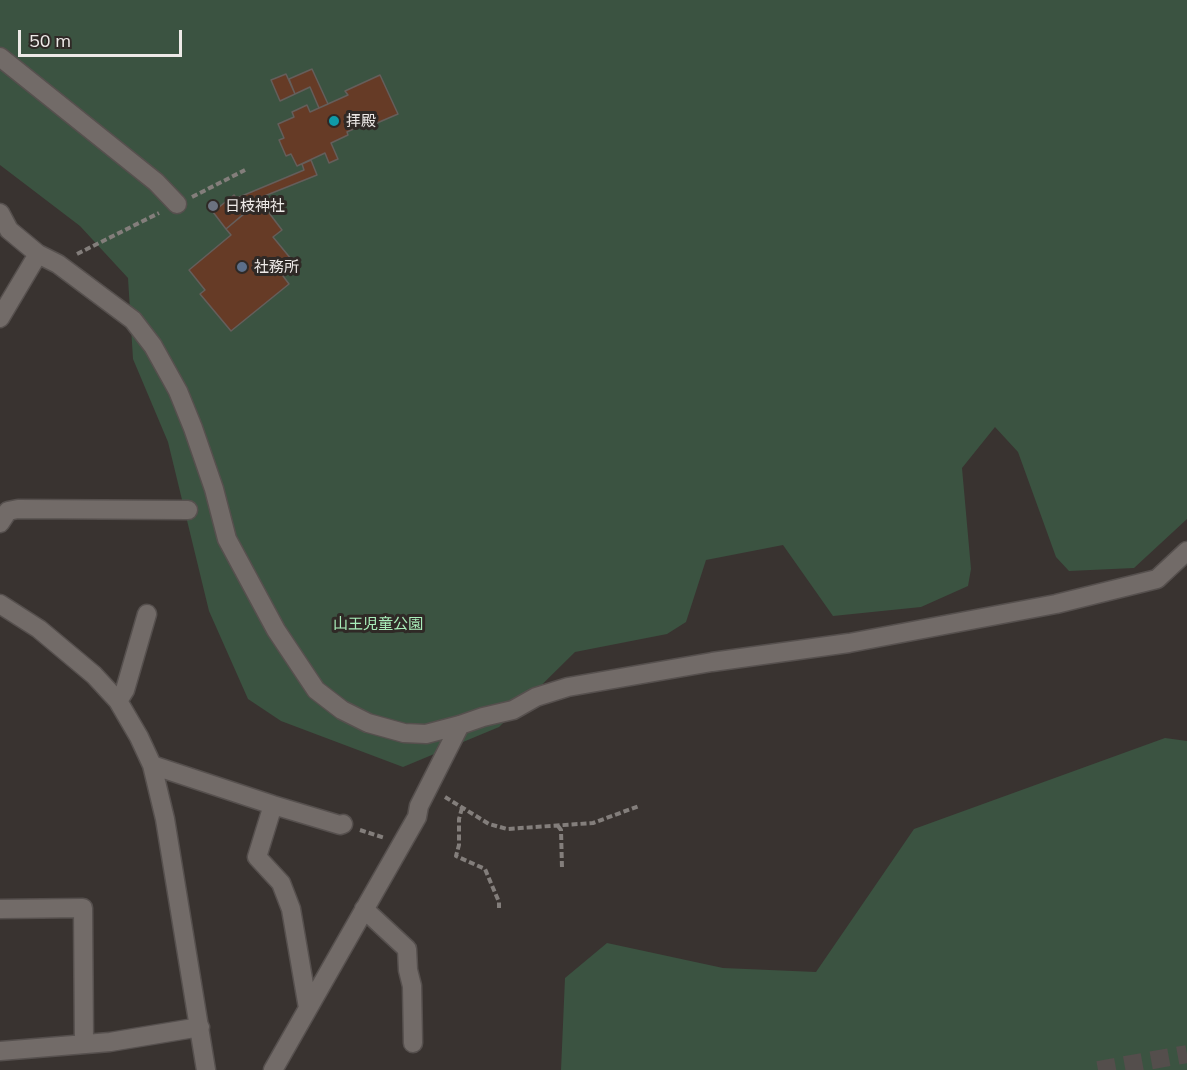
<!DOCTYPE html>
<meta charset="utf-8">
<style>
body{margin:0}
#map{position:relative;width:1187px;height:1070px;overflow:hidden;background:#393330;font-family:Mulish,sans-serif}
canvas{display:block}
.scale{position:absolute;left:18px;top:30px;width:164px;height:27px;box-sizing:border-box;border:3px solid #eeeae8;border-top:0;padding-left:8px;font-size:18px;line-height:21px;white-space:nowrap;color:#eeeae8;-webkit-text-stroke:4px #2f2926;paint-order:stroke}
</style>
<div id="map">
<canvas width="1187" height="1070"></canvas>
<div class="scale">50 m</div>
</div>
<script>
const context = document.querySelector('canvas').getContext('2d');
context.lineJoin = 'round';
function fillPath(path, color) { context.fillStyle = color; context.fill(path, 'evenodd'); }
const toPath = rows => new Path2D(rows.map(r => 'M' + r).join(''));
function strokePath(path, color, width, dash) { context.strokeStyle = color; context.lineWidth = width; context.lineCap = dash ? 'butt' : 'round'; context.setLineDash(dash || []); context.stroke(path); }
function label(font, color, halo, rows, align = 'center') {
  context.font = font + ' Mulish,"Noto Sans JP",sans-serif'; context.lineWidth = 6; context.setLineDash([]); context.textBaseline = 'middle'; context.strokeStyle = halo; context.fillStyle = color; for (const [text, x, y, turn = 0] of rows) {
    context.save(); context.translate(x, y); context.rotate((+turn || 0) * Math.PI / 180); context.textAlign = isNaN(turn) ? turn : align; if (halo) context.strokeText(text, 0, 0); context.fillText(text, 0, 0); context.restore();
  }
}
const green = toPath([
 [0,0,1187,0,1187,519,1134,568,1069,571,1056,557,1018,452,995,427,962,468,971,569,968,586,921,607,833,616,783,545,706,560,686,622,667,634,575,652,499,727,403,767,281,721,248,699,209,611,168,442,133,359,128,278,80,226,0,165],
 [1165,738,1187,741,1187,1070,561,1070,565,978,607,943,723,968,816,972,914,829]
]);
const building = toPath([
 [312,69,328,104,319,108,310,87,295,94,289,79,312,69],
 [286,74,295,94,280,101,271,80,286,74],
 [380,75,398,114,363,129,362,125,347,132,348,135,331,143,338,159,329,163,325,153,297,166,291,154,286,156,279,140,284,138,278,124,294,117,292,112,307,105,310,112,348,95,345,91,380,75],
 [311,160,317,175,242,205,237,198,304,170,302,164,311,160],
 [234,195,247,211,226,229,213,212,234,195],
 [256,204,259,208,263,205,282,230,273,237,296,265,283,276,289,284,231,331,200,294,205,290,189,270,231,235,226,229,256,204]
]);
const minorTunnel = toPath([
 [1098,1070,1187,1054]
]);
const path = toPath([
 [192,197,245,170],
 [77,254,159,213],
 [445,797,489,824,507,829,593,823,639,806],
 [462,808,459,819,459,845,456,856,485,869,499,902,499,908],
 [558,826,561,830,562,868],
 [360,830,385,838]
]);
const minor = toPath([
 [0,57,156,182,177,204],
 [0,213,9,230,38,254,58,264,133,320,153,346,178,391,193,428,214,489,227,539,276,630,316,690,342,710,368,723,404,733,426,734,460,725,483,717,513,710,536,697,568,687,712,662,849,643,1056,604,1157,579,1187,551],
 [0,318,38,254],
 [0,523,8,511,18,509,188,510],
 [0,604,39,629,94,675,118,701,139,737,152,765,165,819,206,1070],
 [118,701,125,690,147,614],
 [152,765,273,805,340,825,343,824],
 [273,805,257,857,281,883,291,909,308,1008],
 [0,909,83,908,84,1044],
 [364,909,407,949,408,970,412,986,413,1043],
 [0,1051,110,1042,200,1027],
 [273,1070,417,817,419,806,460,725]
]);
const markers = [
 [334,121,6,"#0f9aa8"],
 [213,206,6,"#6b7280"],
 [242,267,6,"#5c6f8a"]
];
const poiNames = [
 ["拝殿",346,121],
 ["日枝神社",225,206],
 ["社務所",254,267]
];
const parkNames = [
 ["山王児童公園",378,624]
];
fillPath(green, '#3b5341');
fillPath(building, '#663b26');
strokePath(building, '#655e5b', 1.5);
strokePath(minorTunnel, '#544e4c', 18, [18, 9]);
strokePath(minor, '#56504e', 21);
strokePath(path, '#837e7b', 4, [6, 3]);
strokePath(minor, '#726b68', 18);
for (const [x, y, r, color] of markers) { const dot = new Path2D(); dot.arc(x, y, r, 0, 2 * Math.PI); context.fillStyle = color; context.fill(dot); strokePath(dot, '#2f2926', 2); }
label('15px', '#eeeae8', '#2f2926', poiNames, 'left');
label('15px', '#a9eeba', '#2f2926', parkNames);
</script>
